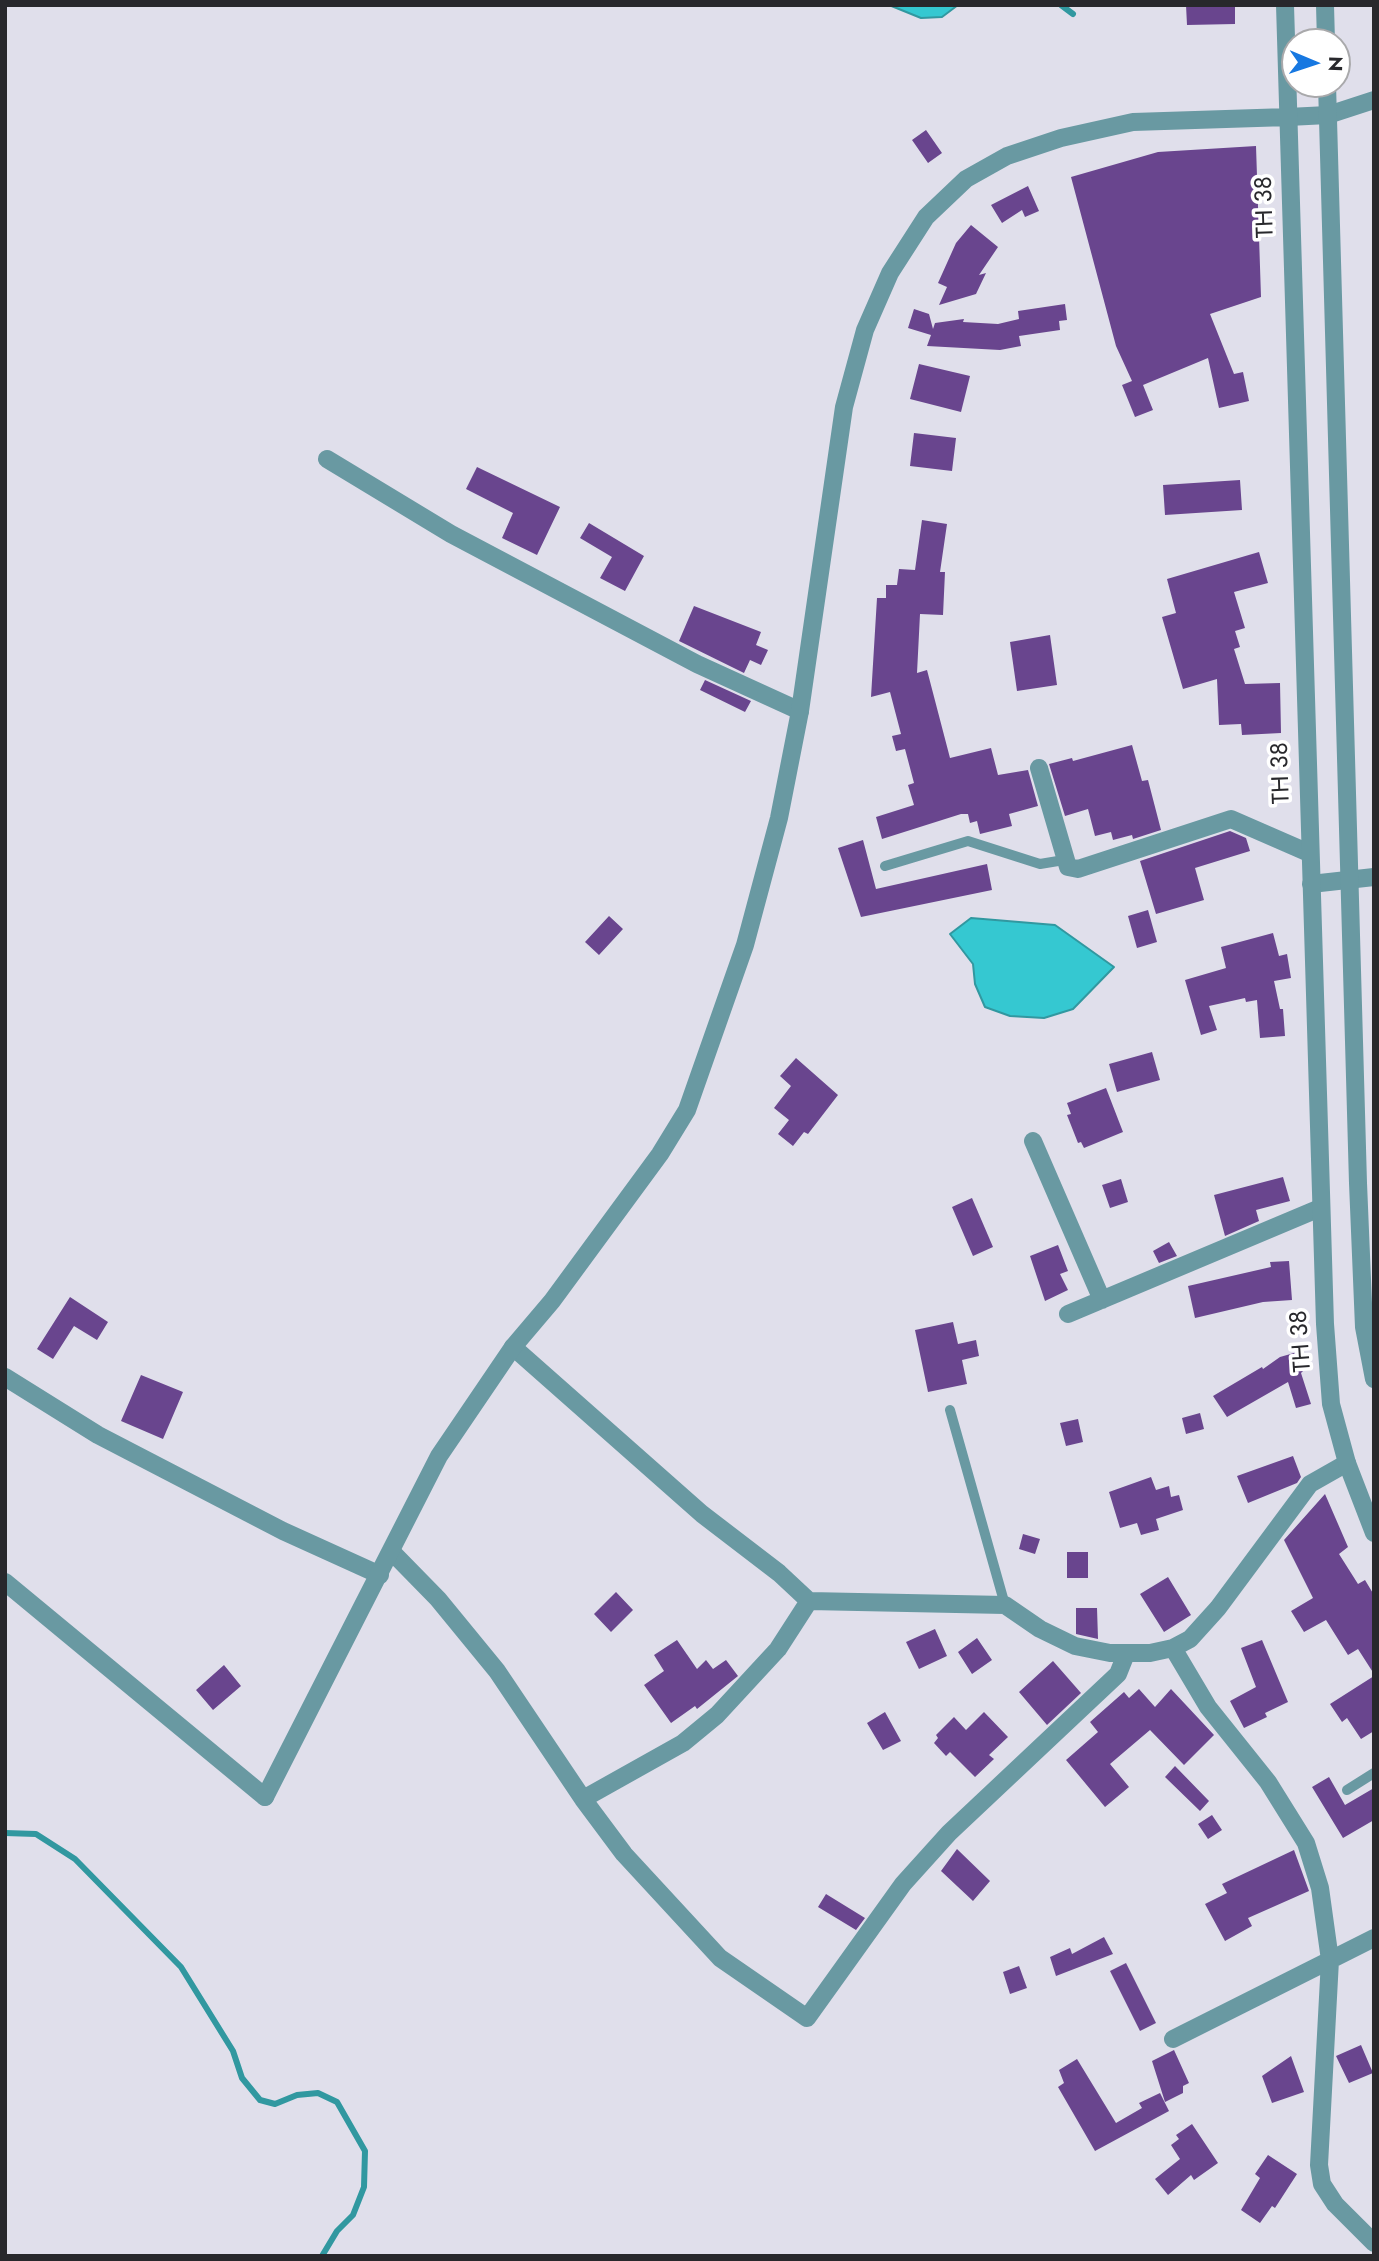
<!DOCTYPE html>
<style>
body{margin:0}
#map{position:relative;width:1379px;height:2261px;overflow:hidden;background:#e0dfeb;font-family:Jost,sans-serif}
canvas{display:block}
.frame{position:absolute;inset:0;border:7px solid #28282c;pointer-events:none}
.north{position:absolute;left:1281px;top:28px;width:70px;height:70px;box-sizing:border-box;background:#fff;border:2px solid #a9a9ab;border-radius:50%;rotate:92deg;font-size:19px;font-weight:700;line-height:28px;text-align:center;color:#28282c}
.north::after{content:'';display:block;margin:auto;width:24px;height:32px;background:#1778e1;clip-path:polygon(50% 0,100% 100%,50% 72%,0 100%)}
</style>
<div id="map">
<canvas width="1379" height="2261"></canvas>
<div class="frame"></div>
<div class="north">N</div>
</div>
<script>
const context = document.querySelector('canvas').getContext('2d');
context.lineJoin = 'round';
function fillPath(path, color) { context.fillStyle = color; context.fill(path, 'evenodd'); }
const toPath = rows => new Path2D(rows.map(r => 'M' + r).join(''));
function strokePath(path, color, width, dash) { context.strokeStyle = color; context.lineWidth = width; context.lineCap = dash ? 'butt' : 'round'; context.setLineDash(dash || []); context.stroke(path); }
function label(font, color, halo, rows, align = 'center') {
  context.font = font + ' Jost,sans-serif'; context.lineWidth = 7; context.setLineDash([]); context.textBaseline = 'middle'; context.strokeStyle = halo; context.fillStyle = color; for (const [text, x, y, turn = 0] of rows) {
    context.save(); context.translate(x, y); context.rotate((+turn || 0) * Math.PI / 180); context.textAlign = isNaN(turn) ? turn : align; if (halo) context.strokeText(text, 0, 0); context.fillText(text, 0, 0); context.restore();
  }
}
const water = toPath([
 [889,5,958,5,942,17,921,18,889,5],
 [971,918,1055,925,1114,967,1073,1009,1044,1018,1010,1016,985,1007,975,984,973,964,950,934,971,918]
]);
const stream = toPath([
 [1061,5,1073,14],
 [5,1833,36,1834,75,1859,181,1967,233,2051,242,2078,260,2100,275,2104,297,2095,318,2093,337,2102,365,2151,364,2187,353,2215,337,2231,322,2256]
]);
const building = toPath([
 [1186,5,1235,5,1235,24,1187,25],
 [926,130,942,153,928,163,912,140],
 [1256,146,1261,297,1210,314,1234,374,1243,372,1249,401,1219,408,1208,358,1143,385,1153,410,1135,417,1122,385,1132,381,1116,346,1071,177,1158,152],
 [1028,186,1039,211,1025,217,1022,210,1002,223,991,205],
 [971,225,998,247,979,275,986,273,976,294,939,305,947,287,938,283,956,243],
 [1065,304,1067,320,1059,321,1060,330,1019,336,1021,346,1000,350,927,346,931,335,908,328,914,309,929,314,933,329,935,323,964,319,963,322,998,324,1019,319,1018,311],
 [919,364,970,376,961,412,910,399],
 [914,433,956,438,952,471,910,466],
 [477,467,560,507,537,555,502,538,513,513,466,489],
 [1240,480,1242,510,1165,515,1163,485],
 [922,520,947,524,940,572,945,572,943,615,920,614,917,673,927,670,950,758,991,748,998,775,1028,770,1038,806,1009,814,1012,826,980,834,977,821,970,823,968,814,961,814,882,839,876,817,914,805,908,785,914,783,905,749,896,751,892,736,901,734,890,692,871,697,877,598,886,598,886,585,897,585,899,569,915,570],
 [589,523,644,556,625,591,600,578,612,557,580,538],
 [1259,552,1268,583,1234,592,1245,628,1235,631,1240,647,1234,649,1245,684,1280,683,1281,733,1242,735,1241,724,1219,725,1217,679,1183,689,1162,617,1176,613,1167,579],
 [694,606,761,632,756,645,768,650,761,665,750,660,744,673,679,641],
 [1050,635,1057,685,1017,691,1010,642],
 [705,680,751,701,745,712,700,690],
 [1132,745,1142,781,1148,780,1161,830,1133,839,1132,835,1113,840,1111,832,1095,836,1088,809,1065,816,1049,764,1072,758,1073,761],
 [1230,831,1246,838,1250,851,1195,868,1204,900,1156,914,1140,861],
 [863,840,876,889,987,864,992,890,861,917,838,848],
 [1148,910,1157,942,1137,948,1128,916],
 [609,916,623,929,599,955,585,942],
 [1273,933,1279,956,1287,954,1291,978,1274,981,1280,1009,1283,1009,1285,1036,1260,1038,1257,1000,1246,1002,1245,998,1209,1006,1217,1030,1201,1035,1185,980,1226,968,1221,947],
 [1152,1052,1160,1080,1117,1092,1109,1064],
 [796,1058,838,1095,808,1134,804,1132,793,1146,778,1134,789,1120,774,1108,791,1086,780,1076],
 [1106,1088,1123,1132,1084,1148,1081,1142,1078,1143,1067,1115,1071,1114,1067,1103],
 [1283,1177,1290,1201,1256,1210,1259,1221,1225,1236,1214,1195],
 [1121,1179,1128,1202,1110,1208,1102,1185],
 [972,1198,993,1247,973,1256,952,1207],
 [1169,1242,1177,1256,1159,1263,1153,1251],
 [1058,1245,1068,1271,1060,1274,1068,1290,1045,1301,1030,1256],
 [1289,1261,1292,1300,1263,1302,1195,1318,1188,1286,1271,1267,1270,1262],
 [70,1297,108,1322,97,1340,74,1326,53,1359,37,1349],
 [953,1322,958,1344,976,1340,979,1356,962,1360,967,1384,928,1392,915,1330],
 [1294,1353,1303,1371,1301,1373,1311,1404,1296,1408,1288,1382,1227,1417,1213,1396,1262,1367,1263,1369,1280,1357],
 [141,1375,183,1392,163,1439,121,1421],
 [1200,1413,1204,1429,1186,1434,1182,1418],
 [1078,1419,1083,1442,1066,1446,1060,1423],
 [1293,1456,1301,1477,1297,1483,1248,1503,1237,1476],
 [1151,1477,1156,1490,1169,1486,1171,1497,1179,1495,1183,1510,1156,1519,1159,1530,1141,1535,1137,1523,1120,1528,1109,1492],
 [1325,1494,1348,1547,1339,1554,1358,1584,1365,1580,1374,1595,1374,1674,1358,1649,1348,1655,1326,1620,1304,1632,1291,1611,1313,1598,1284,1540],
 [1023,1534,1040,1539,1035,1554,1019,1549],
 [1067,1552,1088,1552,1088,1578,1067,1578],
 [1168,1577,1191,1615,1164,1632,1140,1594],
 [616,1592,633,1610,611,1632,594,1614],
 [1076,1608,1097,1608,1098,1639,1076,1634],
 [935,1629,947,1656,919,1669,906,1642],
 [977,1638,992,1660,972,1674,958,1652],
 [677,1640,697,1669,706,1660,713,1669,726,1660,738,1676,697,1709,695,1706,671,1723,644,1685,664,1671,654,1655],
 [1262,1640,1288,1702,1265,1713,1267,1717,1244,1728,1230,1701,1256,1687,1241,1648],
 [1053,1661,1081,1693,1047,1725,1019,1692],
 [224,1665,241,1686,213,1710,196,1690],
 [1374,1676,1374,1731,1361,1739,1347,1718,1342,1722,1330,1704],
 [1139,1689,1155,1707,1171,1689,1214,1735,1184,1765,1150,1730,1110,1764,1129,1787,1105,1807,1066,1760,1098,1732,1090,1722,1124,1692,1129,1698],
 [885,1712,901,1741,883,1750,867,1723],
 [984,1712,1008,1737,989,1755,994,1759,975,1777,950,1752,946,1756,934,1743,938,1738,936,1735,954,1717,966,1730],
 [1175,1766,1209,1801,1200,1811,1165,1777],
 [1329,1777,1345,1805,1374,1788,1374,1820,1343,1838,1312,1787],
 [1212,1815,1222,1830,1208,1839,1198,1824],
 [957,1849,990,1881,973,1901,941,1871],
 [1294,1850,1309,1891,1248,1918,1252,1926,1225,1941,1205,1904,1227,1893,1222,1884],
 [826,1894,865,1918,856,1930,818,1907],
 [1104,1937,1113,1954,1056,1976,1050,1957,1070,1948,1072,1954],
 [1126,1963,1156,2023,1140,2031,1110,1971],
 [1019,1966,1027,1988,1010,1994,1003,1972],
 [1361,2045,1373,2073,1349,2083,1336,2056],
 [1174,2050,1189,2083,1183,2086,1183,2093,1165,2102,1152,2061],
 [1291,2056,1304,2092,1272,2103,1262,2076],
 [1077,2059,1116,2123,1142,2108,1139,2103,1160,2093,1169,2111,1095,2151,1058,2087,1064,2083,1059,2070],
 [1192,2124,1218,2163,1194,2180,1191,2175,1168,2195,1155,2179,1180,2159,1171,2145,1179,2139,1176,2135],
 [1268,2155,1297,2174,1275,2208,1272,2206,1260,2223,1241,2210,1260,2178,1255,2174]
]);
const service = toPath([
 [885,866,968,841,1040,864,1064,860],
 [950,1410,1005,1605],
 [1347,1790,1374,1773]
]);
const minor = toPath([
 [1288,117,1328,115,1374,100],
 [327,459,451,534,697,664,800,711],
 [1039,768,1068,867,1078,869,1231,819,1309,853],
 [1311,884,1374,877],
 [1033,1141,1102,1300],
 [1068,1314,1320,1208],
 [513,1347,702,1514,779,1573,809,1601,1005,1605,1040,1629,1075,1646,1110,1653,1150,1653,1173,1648,1190,1639,1218,1608,1310,1484,1347,1463],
 [5,1377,98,1435,283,1531,380,1575],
 [392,1552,438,1599,497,1671,583,1799,683,1743,717,1715,778,1649,809,1601],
 [5,1582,265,1797],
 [1173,1648,1208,1707,1268,1782,1306,1843,1320,1888,1330,1960,1319,2165,1322,2184,1335,2204,1374,2243],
 [583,1799,624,1854,720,1958,807,2018,903,1884,949,1833,1118,1674,1126,1654],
 [1173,2039,1374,1938]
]);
const tertiary = toPath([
 [1285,5,1325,1324,1331,1404,1347,1463,1374,1533],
 [1325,5,1326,42],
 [1327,84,1358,1183,1364,1327,1374,1379],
 [265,1797,439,1456,513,1347,552,1301,660,1154,687,1110,745,945,779,818,800,711,844,407,865,330,890,273,926,217,966,179,1007,156,1061,138,1133,122,1288,117]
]);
const streetNames = [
 ["TH 38",1266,207,-92],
 ["TH 38",1282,773,-92],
 ["TH 38",1302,1341,-94]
];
fillPath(water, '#35c8d1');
strokePath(water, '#3198a0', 2);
strokePath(stream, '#3198a0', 6);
fillPath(building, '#69458e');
strokePath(service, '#6999a2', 10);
strokePath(minor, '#6999a2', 18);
strokePath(tertiary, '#6999a2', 18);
label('24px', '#28282c', '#fff', streetNames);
</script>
